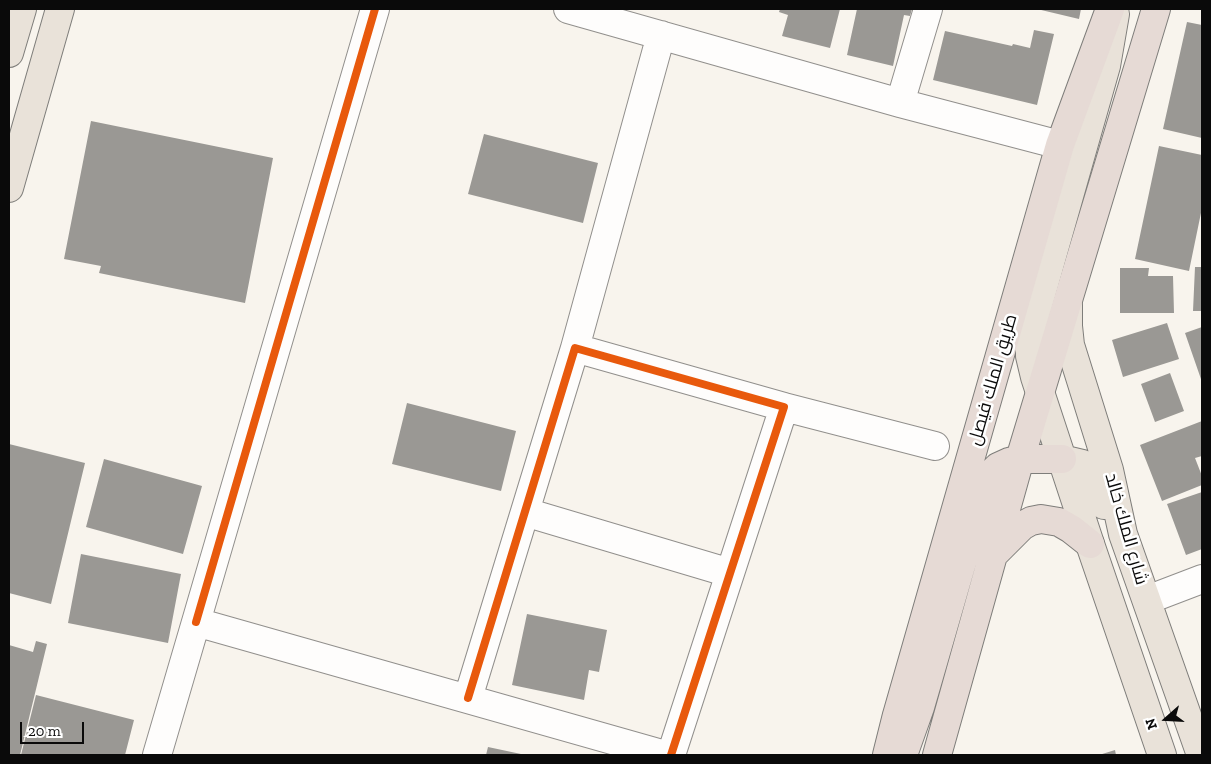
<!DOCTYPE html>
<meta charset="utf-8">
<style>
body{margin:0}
#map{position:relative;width:1211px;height:764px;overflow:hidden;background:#f8f4ed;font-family:"Zilla Slab",serif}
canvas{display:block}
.frame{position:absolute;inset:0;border:10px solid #0a0a0a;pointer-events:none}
.north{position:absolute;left:1141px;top:694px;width:50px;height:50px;-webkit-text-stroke:4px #fff;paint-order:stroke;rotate:251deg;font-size:14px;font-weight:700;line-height:20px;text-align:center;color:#0a0a0a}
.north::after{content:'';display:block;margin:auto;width:18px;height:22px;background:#0a0a0a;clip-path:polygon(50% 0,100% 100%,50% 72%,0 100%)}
.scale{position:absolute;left:20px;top:722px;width:64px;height:22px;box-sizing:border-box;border:2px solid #0a0a0a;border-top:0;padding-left:6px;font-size:15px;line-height:18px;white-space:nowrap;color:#0a0a0a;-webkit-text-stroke:4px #fff;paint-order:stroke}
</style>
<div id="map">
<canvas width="1211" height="764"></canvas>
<div class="frame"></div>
<div class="north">N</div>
<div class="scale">20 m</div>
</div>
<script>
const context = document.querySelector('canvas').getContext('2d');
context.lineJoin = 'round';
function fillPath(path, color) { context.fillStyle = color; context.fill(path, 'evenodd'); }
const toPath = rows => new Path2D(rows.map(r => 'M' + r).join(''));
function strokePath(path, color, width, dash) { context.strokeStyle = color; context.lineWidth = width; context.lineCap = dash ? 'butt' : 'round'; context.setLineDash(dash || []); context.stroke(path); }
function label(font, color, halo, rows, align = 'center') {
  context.font = font + ' "Zilla Slab",Cairo,serif'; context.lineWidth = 5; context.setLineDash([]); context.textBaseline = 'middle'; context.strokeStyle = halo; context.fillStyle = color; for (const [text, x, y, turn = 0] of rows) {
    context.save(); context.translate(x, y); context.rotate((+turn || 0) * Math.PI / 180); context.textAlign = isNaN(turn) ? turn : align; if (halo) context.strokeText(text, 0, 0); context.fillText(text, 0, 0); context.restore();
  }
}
const building = toPath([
 [780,9,840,9,830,48,782,36,788,15,779,12],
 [857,9,912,9,910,16,904,15,893,66,847,55],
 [1037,9,1081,9,1079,19],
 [1187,22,1202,25,1202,138,1163,129],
 [1034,30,1054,34,1037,105,933,80,945,31,1012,46,1013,44,1030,48],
 [91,121,273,158,245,303,99,273,101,266,64,259],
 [484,134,598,163,583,223,468,194],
 [1159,146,1202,155,1202,208,1189,271,1135,259],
 [1195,267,1202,267,1202,311,1193,311],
 [1120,268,1149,268,1148,276,1173,276,1174,313,1120,313],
 [1167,323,1179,359,1123,377,1112,340],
 [1202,327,1202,382,1185,333],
 [1170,373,1184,411,1155,422,1141,384],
 [407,403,516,431,501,491,392,464],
 [1202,421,1202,456,1195,458,1202,476,1202,485,1162,501,1140,445],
 [9,444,85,463,51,604,9,593],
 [104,459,202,486,183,554,86,527],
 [1202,492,1202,549,1186,555,1167,504],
 [81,554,181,574,168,643,68,623],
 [527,614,607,630,599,672,589,670,584,700,512,685],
 [36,641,47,644,20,755,9,755,9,645,33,652],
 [36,695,134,720,125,755,21,755],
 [488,747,521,754,521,755,486,755],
 [1115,750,1116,755,1099,755]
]);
const minor = toPath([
 [568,9,900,103,1060,145],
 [900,103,928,9],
 [575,348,661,35],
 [784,407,935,446],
 [525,512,730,573],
 [1147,600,1202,579],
 [196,622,375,9],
 [468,698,575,348,784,407,671,755],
 [157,755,196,622,665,755]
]);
const major = toPath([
 [1115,14,1106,66,1033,323,1030,341,1030,356,1035,377,1090,544,1162,755],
 [9,53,22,9],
 [9,188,60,9],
 [1068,305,1068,326,1070,345,1109,470,1123,534,1201,755],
 [1062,459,1083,464,1090,471,1094,477,1104,505]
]);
const highway = toPath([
 [994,554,1022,526,1031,521,1041,519,1059,522,1071,529,1090,544],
 [887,755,897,715,1060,145,1110,9],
 [903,755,920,707,984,486,990,475,998,467,1009,462,1020,459,1062,459],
 [937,755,1020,459,1156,9]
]);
const cycleway = toPath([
 [196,622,375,9],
 [468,698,575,348,784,407,671,755]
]);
const streetNames = [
 ["طريق الملك فيصل",993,380,-74],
 ["شارع الملك خالد",1126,529,74]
];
fillPath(building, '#9a9894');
strokePath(minor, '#918f8c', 30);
strokePath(major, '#7e7d7a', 30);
strokePath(highway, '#7e7d7a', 30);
strokePath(minor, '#fefdfc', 28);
strokePath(major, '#e9e2d9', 28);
strokePath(highway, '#e6dad5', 28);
strokePath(cycleway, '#e8590c', 8);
label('18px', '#0a0a0a', '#fff', streetNames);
</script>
